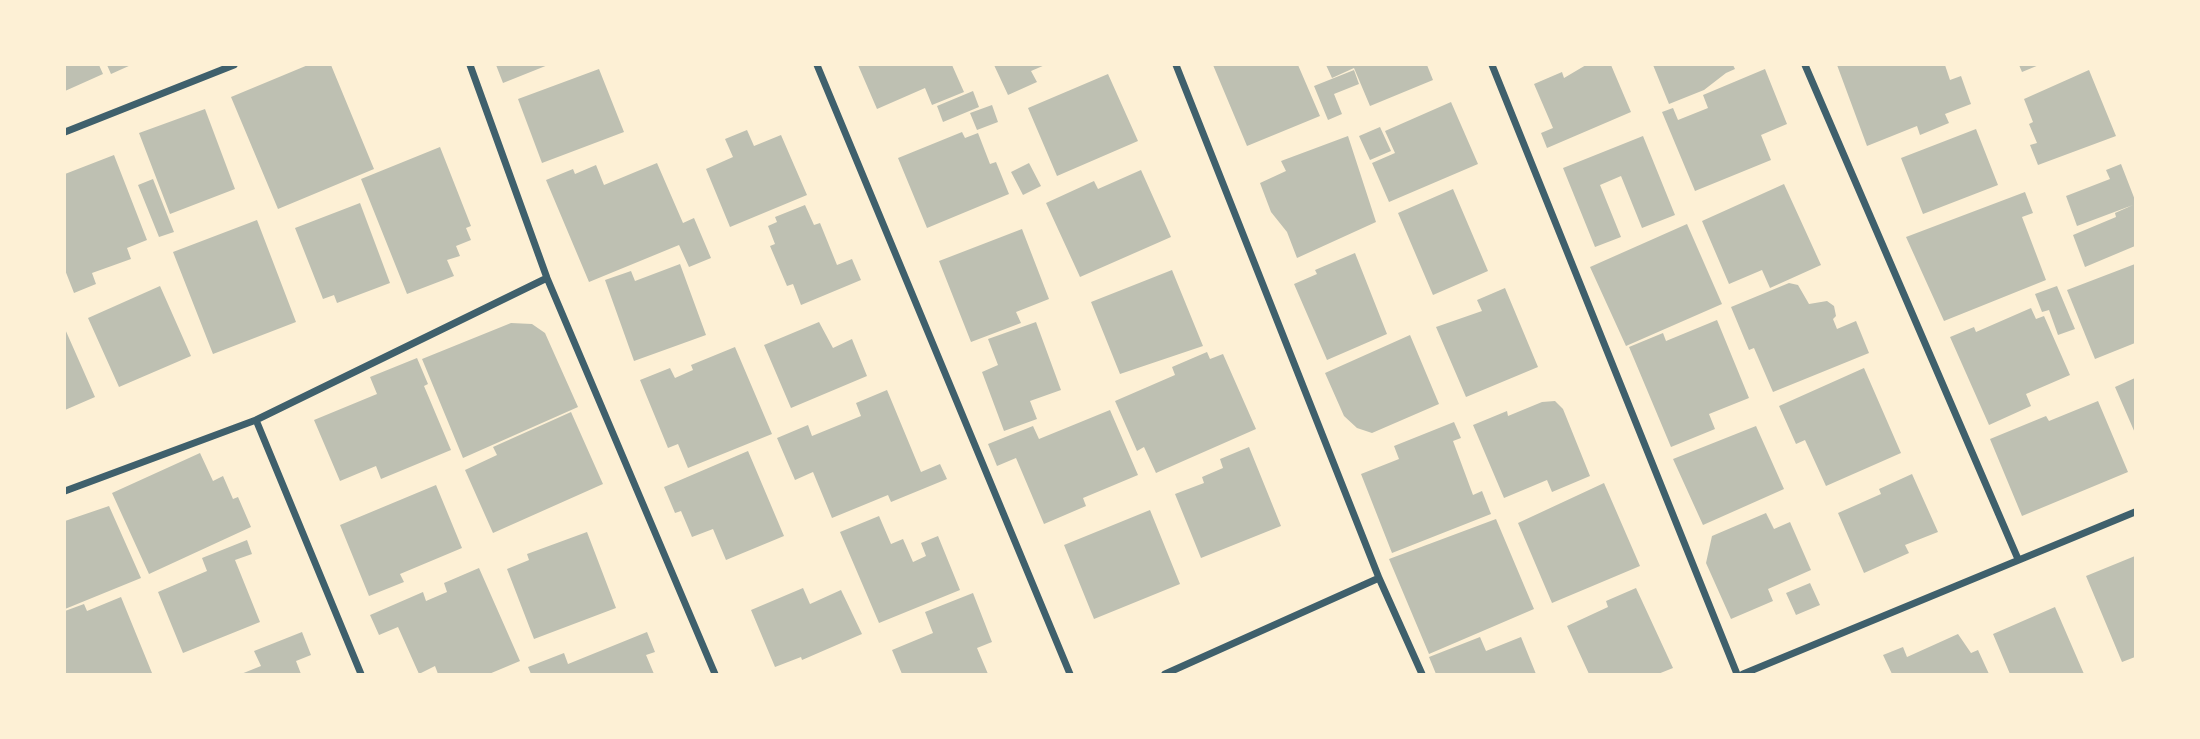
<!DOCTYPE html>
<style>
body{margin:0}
#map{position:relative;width:2200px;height:739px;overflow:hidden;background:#fdf0d5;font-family:"DejaVu Sans",sans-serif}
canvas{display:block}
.frame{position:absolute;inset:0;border:66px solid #fdf0d5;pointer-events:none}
</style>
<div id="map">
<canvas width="2200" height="739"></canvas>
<div class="frame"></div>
</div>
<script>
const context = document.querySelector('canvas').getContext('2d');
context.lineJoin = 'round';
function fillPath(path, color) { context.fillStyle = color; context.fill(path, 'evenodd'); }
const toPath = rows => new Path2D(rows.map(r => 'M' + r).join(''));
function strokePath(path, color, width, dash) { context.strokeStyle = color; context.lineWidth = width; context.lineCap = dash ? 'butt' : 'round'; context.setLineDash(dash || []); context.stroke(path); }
const building = toPath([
 [65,65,99,65,103,74,65,91],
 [107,65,131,65,111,74],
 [308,65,331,65,374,169,278,209,231,97],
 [496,65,548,65,503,83],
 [858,65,952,65,964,92,932,105,925,88,877,109],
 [994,65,1045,65,1031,71,1037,82,1008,95],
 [1213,65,1298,65,1320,116,1247,146],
 [1326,65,1427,65,1433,80,1370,106,1354,68,1332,78],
 [1586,65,1611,65,1631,112,1547,148,1541,133,1553,128,1534,84,1562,72,1564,78],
 [1653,65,1733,65,1735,69,1726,73,1704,90,1669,104],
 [1837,65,1945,65,1950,80,1961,76,1971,104,1945,114,1949,123,1920,135,1917,126,1867,146],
 [2019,65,2039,65,2022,72],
 [599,69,624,132,542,163,518,99],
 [1765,69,1787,124,1761,135,1771,160,1695,191,1662,112,1673,108,1678,120,1708,108,1703,95],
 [1354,70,1359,84,1334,94,1342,114,1328,120,1314,86],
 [2089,70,2116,136,2038,165,2030,145,2037,143,2029,124,2033,122,2024,99],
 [1108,74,1138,141,1057,176,1028,108],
 [973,91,979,107,943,122,937,106],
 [1451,102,1478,164,1389,202,1372,163,1395,153,1385,131],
 [992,105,998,122,977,130,970,113],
 [205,109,235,189,170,214,139,133],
 [1380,127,1391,151,1370,160,1359,136],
 [1976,129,1998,185,1923,214,1901,158],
 [747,130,754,146,781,135,807,195,730,227,706,169,733,157,725,139],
 [962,132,965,138,978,133,990,164,996,162,1009,194,927,228,898,158],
 [1348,136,1376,222,1297,258,1287,232,1271,212,1260,183,1286,171,1281,161],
 [1643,136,1675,215,1642,228,1621,176,1600,185,1621,237,1595,247,1563,168],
 [440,147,471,226,466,228,471,240,456,246,460,256,447,260,454,276,407,294,361,179],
 [114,155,147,240,127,248,131,259,92,273,96,284,74,293,65,270,65,174],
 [657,163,683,223,694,218,711,258,689,267,679,245,589,282,546,180,573,169,575,174,596,165,604,185],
 [1029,163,1041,186,1023,195,1011,172],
 [2121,164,2135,200,2135,246,2085,267,2073,235,2116,217,2115,213,2133,205,2077,226,2066,196,2110,179,2106,170],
 [1141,170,1171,237,1080,277,1046,203,1094,181,1098,189],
 [153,179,174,232,159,237,138,185],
 [1784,184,1821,265,1770,288,1762,270,1729,284,1702,221],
 [1453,189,1488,271,1433,295,1398,213],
 [2025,192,2033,213,2022,217,2046,280,1944,321,1906,237],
 [360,203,390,283,337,303,334,295,323,299,295,228],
 [805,205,814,225,820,223,837,265,852,259,861,280,801,305,793,284,787,286,770,246,775,244,768,226,777,222,775,217],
 [257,220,296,322,213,354,173,252],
 [1687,224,1722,304,1626,346,1590,267],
 [1022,229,1049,299,1016,312,1021,323,971,342,939,261],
 [1355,253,1387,334,1327,360,1294,284,1317,274,1315,270],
 [680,264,706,335,634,361,605,280,631,271,635,281],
 [2135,264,2135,343,2095,359,2067,290],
 [1172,270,1203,346,1120,374,1091,302],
 [1789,283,1798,285,1809,304,1827,301,1834,306,1836,316,1833,319,1837,329,1856,321,1869,353,1773,392,1754,348,1749,350,1731,307],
 [160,286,191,356,119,387,88,318],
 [2057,286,2075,329,2058,335,2049,310,2042,312,2035,294],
 [1505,288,1538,367,1466,397,1436,327,1482,311,1477,300],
 [2031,308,2036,319,2044,316,2070,375,2026,394,2031,406,1989,425,1950,337,1974,327,1976,332],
 [1717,320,1749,398,1709,414,1715,429,1671,447,1629,347,1663,333,1666,341],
 [819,322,833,348,852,339,867,376,791,408,764,345],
 [1036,322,1061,390,1030,401,1037,419,1004,431,982,372,998,365,988,339],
 [511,323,532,324,545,333,578,407,463,458,422,359],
 [65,329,95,397,65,410],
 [1410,335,1439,404,1372,433,1357,428,1344,416,1325,373],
 [735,347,772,434,688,468,678,444,668,448,640,380,670,368,675,378,693,370,691,365],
 [1207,352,1210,359,1223,354,1256,429,1156,473,1144,447,1137,451,1115,401,1175,375,1172,367],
 [417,358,428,384,424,386,451,450,381,479,376,466,340,481,314,420,377,394,370,377],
 [1864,368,1901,453,1826,486,1805,440,1796,444,1779,406],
 [2135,378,2135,433,2115,387],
 [887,390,921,472,940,464,947,479,891,502,888,495,832,518,813,472,795,480,777,438,808,425,812,436,861,416,856,403],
 [1555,401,1563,409,1590,476,1552,492,1547,480,1504,498,1473,425,1507,411,1508,416,1542,402],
 [2098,401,2128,472,2022,516,1990,439,2046,416,2049,421],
 [1110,410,1138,475,1083,498,1086,506,1044,524,1016,458,997,466,988,444,1033,426,1039,439],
 [571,412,603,484,493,533,465,470,497,455,493,447],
 [1454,422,1461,438,1453,441,1473,495,1482,491,1491,514,1392,553,1361,474,1399,459,1394,446],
 [1756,426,1784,489,1703,525,1673,459],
 [1249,447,1281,526,1201,558,1175,494,1204,483,1202,477,1223,468,1220,459],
 [748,451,784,536,726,560,713,529,692,537,681,511,675,513,664,487],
 [200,453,213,481,223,476,233,499,238,497,251,527,149,574,112,493],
 [1912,474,1938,532,1905,545,1909,553,1864,573,1838,513,1881,494,1879,489],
 [1604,483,1640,566,1552,603,1518,523],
 [436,485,462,548,400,574,404,582,369,596,340,525],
 [109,506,141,578,65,609,65,521],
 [1150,510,1180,584,1094,619,1064,545],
 [1766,513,1774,529,1790,522,1811,570,1768,589,1773,601,1731,619,1706,563,1712,536],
 [879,516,891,544,903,539,913,562,926,556,921,543,938,536,960,590,879,623,840,532],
 [1496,519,1534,609,1429,654,1389,559],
 [587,532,616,608,534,639,507,569,529,560,527,554],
 [247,540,252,554,235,560,260,622,183,653,158,592,207,571,202,558],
 [2135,556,2135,657,2122,662,2086,576],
 [479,568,520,661,489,674,438,674,435,666,419,674,398,627,379,635,370,615,423,592,426,601,447,592,444,583],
 [1810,583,1820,605,1796,615,1786,593],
 [803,588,810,604,841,590,862,634,802,660,801,657,775,667,751,610],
 [1636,588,1673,668,1658,674,1589,674,1567,626,1608,607,1606,601],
 [973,593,992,642,977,648,988,674,902,674,892,650,933,633,925,612],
 [121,597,152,673,65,674,65,611,84,604,87,611],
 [2055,607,2084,674,2010,674,1993,634],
 [302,632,311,655,296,661,301,674,241,674,261,666,254,651],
 [647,632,655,652,646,655,654,674,531,674,528,667,564,653,568,664],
 [1958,634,1971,653,1978,650,1989,674,1892,674,1883,655,1903,647,1907,657],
 [1480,637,1486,651,1521,637,1536,674,1436,674,1429,657]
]);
const minor = toPath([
 [470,65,547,278,715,674],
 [817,65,1070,674],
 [1176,65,1379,578,1422,674],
 [1492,65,1737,674],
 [1805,65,2018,559],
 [65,132,234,65],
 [256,420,361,674],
 [65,491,256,420,547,278],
 [1165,674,1379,578],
 [1743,674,2135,512]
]);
fillPath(building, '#bec0b2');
strokePath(minor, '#3f606c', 7);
</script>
